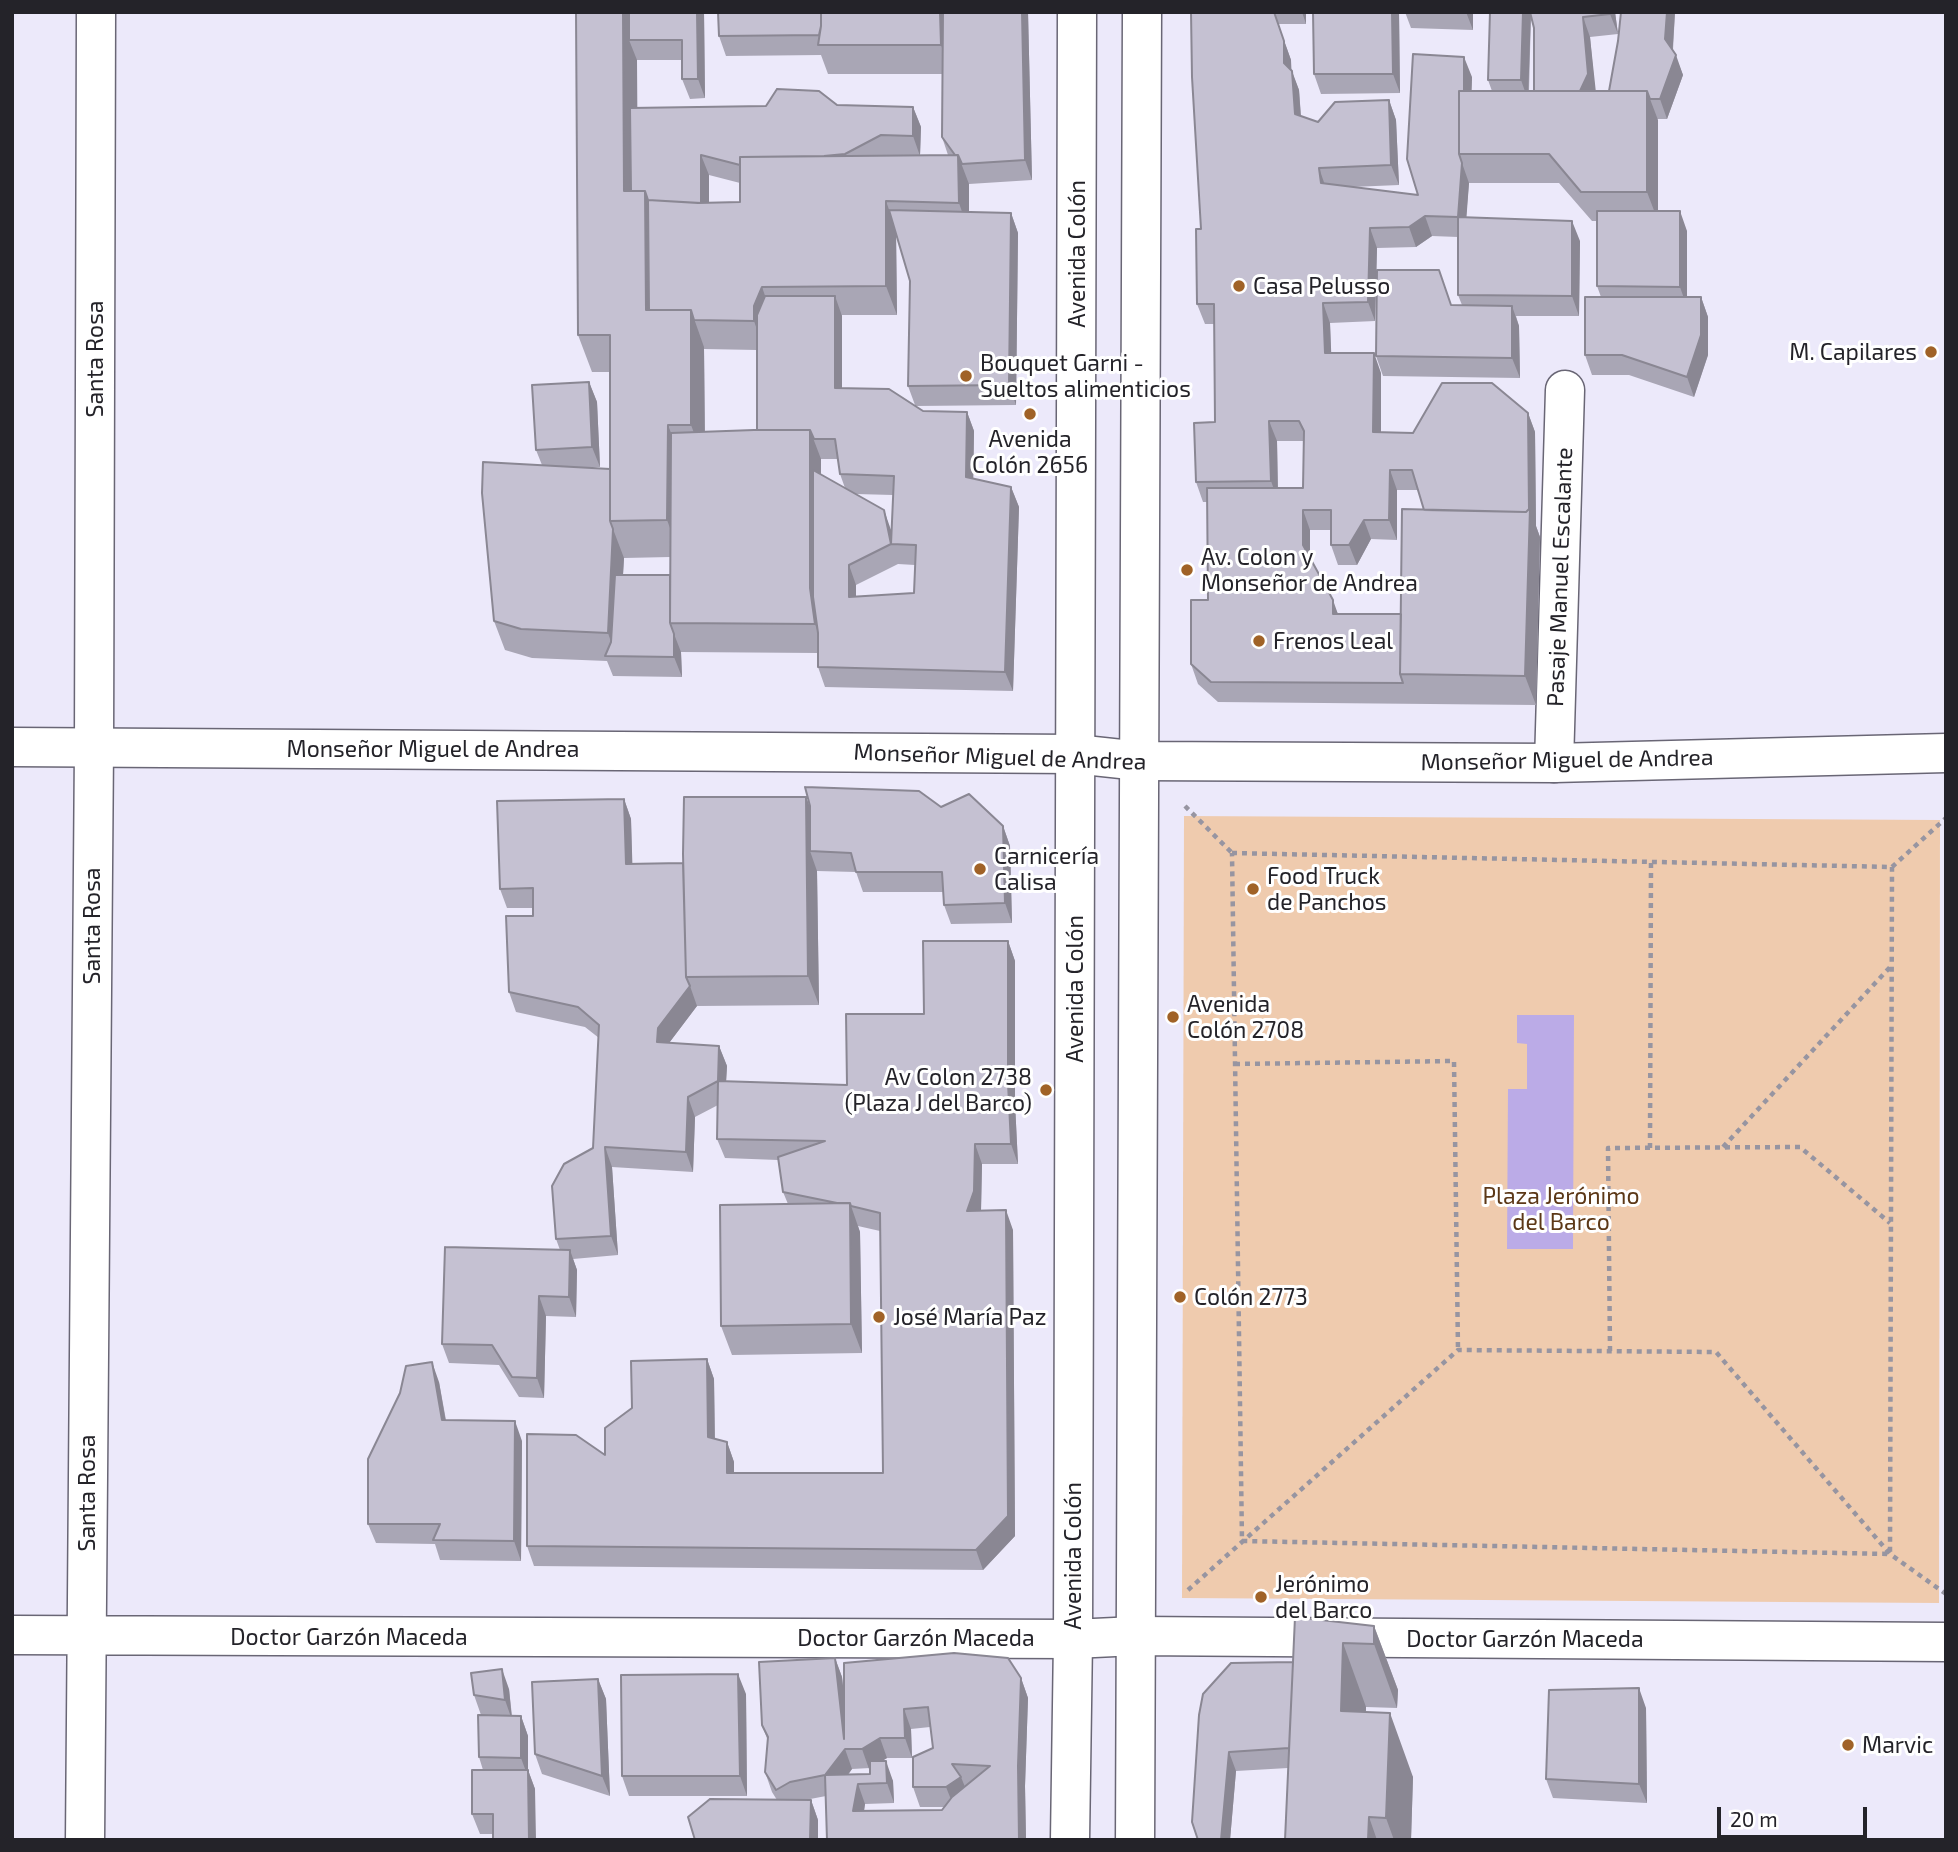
<!DOCTYPE html>
<meta charset="utf-8">
<style>
body{margin:0}
#map{position:relative;width:1958px;height:1852px;overflow:hidden;background:#ece9fa;font-family:"Exo 2",sans-serif}
canvas{display:block}
.frame{position:absolute;inset:0;border:14px solid #242329;pointer-events:none}
.scale{position:absolute;left:1717px;top:1807px;width:150px;height:32px;box-sizing:border-box;border:4px solid #242329;border-top:0;padding-left:9px;font-size:21px;line-height:24px;white-space:nowrap;color:#242329;-webkit-text-stroke:5px #fff;paint-order:stroke}
</style>
<div id="map">
<canvas width="1958" height="1852"></canvas>
<div class="frame"></div>
<div class="scale">20 m</div>
</div>
<script>
const context = document.querySelector('canvas').getContext('2d');
context.lineJoin = 'round';
function fillPath(path, color) { context.fillStyle = color; context.fill(path, 'evenodd'); }
const toPath = rows => new Path2D(rows.map(r => 'M' + r).join(''));
function strokePath(path, color, width, dash) { context.strokeStyle = color; context.lineWidth = width; context.lineCap = dash ? 'butt' : 'round'; context.setLineDash(dash || []); context.stroke(path); }
function label(font, color, halo, rows, align = 'center') {
  context.font = font + ' "Exo 2",sans-serif'; context.lineWidth = 6; context.setLineDash([]); context.textBaseline = 'middle'; context.strokeStyle = halo; context.fillStyle = color; for (const [text, x, y, turn = 0] of rows) {
    context.save(); context.translate(x, y); context.rotate((+turn || 0) * Math.PI / 180); context.textAlign = isNaN(turn) ? turn : align; if (halo) context.strokeText(text, 0, 0); context.fillText(text, 0, 0); context.restore();
  }
}
const green = toPath([
 [1184,816,1940,820,1939,1603,1182,1598]
]);
const water = toPath([
 [1517,1015,1574,1015,1573,1249,1507,1249,1508,1089,1527,1089,1527,1044,1517,1043]
]);
const path = toPath([
 [1185,806,1232,853],
 [1232,853,1892,867,1890,1554,1242,1541,1232,853],
 [1892,867,1946,818],
 [1235,1064,1454,1061,1458,1350],
 [1723,1147,1892,965],
 [1650,1148,1651,862],
 [1610,1351,1608,1148,1800,1147,1890,1223],
 [1188,1590,1458,1350,1716,1352,1890,1554,1946,1594]
]);
const street = toPath([
 [1554,763,1565,390],
 [12,1635,1073,1639,1136,1636,1946,1642],
 [85,1840,94,747,96,12]
]);
const secondary = toPath([
 [12,747,1075,754,1140,761,1554,763,1946,753]
]);
const primary = toPath([
 [1070,1840,1073,1639,1077,12],
 [1135,1840,1142,12]
]);
const wall = toPath([
 [576,12,704,12,705,98,690,99,682,79,682,60,637,60,637,108,837,105,913,107,921,127,920,155,948,155,942,137,943,74,828,74,821,55,726,56,719,36,1028,12,1032,180,969,184,969,212,1011,213,1018,233,1016,405,915,406,923,411,967,412,974,431,973,479,1011,487,1019,507,1013,691,825,687,818,667,818,653,681,652,682,677,613,676,607,661,532,658,505,650,494,621,542,465,536,450,589,382,597,402,600,467,586,467,610,469,610,372,592,372,578,335],
 [709,175,740,183,740,202,709,203],
 [896,234,910,281,908,386,915,405,842,388,842,315,897,315],
 [704,349,757,350,757,430,705,432],
 [821,459,838,459,840,474,845,488,821,475],
 [856,494,893,495,892,531],
 [670,557,670,575,623,575,624,558],
 [898,564,915,565,914,593,856,597,856,585],
 [1191,12,1306,12,1306,24,1278,24,1291,60,1291,70,1299,90,1301,116,1318,122,1389,100,1396,120,1399,185,1352,187,1418,195,1472,77,1471,91,1492,91,1488,80,1490,12,1615,12,1618,34,1590,37,1595,91,1609,91,1675,12,1673,50,1683,75,1667,119,1657,119,1658,211,1687,231,1687,297,1701,297,1708,317,1708,355,1694,397,1629,375,1592,375,1585,355,1601,297,1597,286,1597,221,1592,221,1559,183,1469,183,1466,217,1580,241,1579,316,1516,316,1519,326,1520,378,1383,376,1376,356,1451,305,1462,305,1458,295,1458,237,1432,236,1416,247,1377,248,1375,321,1330,323,1331,353,1381,373,1381,432,1413,433,1528,413,1535,432,1536,526,1540,537,1536,705,1218,702,1198,684,1191,664,1208,600,1207,502,1203,502,1196,482,1215,422,1214,324,1205,324,1197,304,1201,229],
 [1531,15,1534,28,1534,91,1529,91],
 [1277,441,1303,441,1303,488,1278,488],
 [1397,490,1418,490,1424,510,1401,614,1338,614,1310,558,1310,530,1331,530,1331,545,1338,565,1357,565,1371,539,1397,540],
 [1313,12,1399,12,1400,93,1321,94,1314,74],
 [1405,12,1473,12,1473,30,1411,28],
 [806,797,810,806,941,807,1003,826,1010,846,1012,923,951,924,944,905,943,892,863,892,856,872,817,871,819,1005,697,1006,669,1043,719,1046,727,1066,726,1081,847,1085,924,1014,1008,941,1015,961,1015,1103,1018,1164,982,1164,981,1211,1013,1230,1015,1536,983,1570,534,1566,527,1546,605,1455,707,1359,714,1379,715,1439,727,1442,734,1462,734,1473,883,1473,880,1231,858,1226,860,1232,862,1353,732,1355,721,1326,788,1204,783,1192,778,1160,725,1158,717,1139,718,1105,695,1117,693,1172,612,1167,618,1255,573,1259,577,1270,576,1317,546,1316,544,1398,519,1397,499,1365,449,1363,442,1344,560,1250,556,1239,593,1148,599,1038,585,1027,516,1012,509,992,533,916,533,908,507,908,500,889,624,799,631,819,632,864,683,863],
 [439,1382,446,1420,522,1441,521,1561,440,1560,435,1544,376,1543,368,1524],
 [1374,1626,1398,1690,1397,1708,1366,1707,1366,1712,1413,1777,1411,1840,1285,1840,1288,1768,1236,1771,1230,1840,1198,1840,1199,1715,1293,1662],
 [835,1658,842,1677,844,1695,1021,1678,1028,1698,1025,1786,1026,1840,827,1840,826,1796,805,1800,811,1800,818,1820,777,1800,772,1792,765,1772,768,1741,762,1725],
 [930,1727,933,1748,913,1787,920,1807,945,1807,942,1810,864,1811,865,1804,894,1803,893,1781,882,1761,887,1758,912,1758,911,1729],
 [870,1768,870,1774,848,1775,852,1769],
 [598,1679,606,1699,610,1796,542,1774,535,1754],
 [509,1689,512,1716,521,1716,528,1736,528,1770,535,1789,493,1834,480,1834,472,1814,483,1770,479,1757,486,1716,481,1715,474,1695],
 [746,1694,747,1796,629,1796,622,1776],
 [1646,1708,1647,1803,1553,1798,1546,1779]
]);
const shadedWall = toPath([
 [623,12,636,12,629,40,637,60,638,209,624,191],
 [697,12,704,12,705,98,698,79],
 [940,12,951,12,951,74,941,45],
 [1022,12,1028,12,1032,180,1025,160],
 [1274,12,1291,60,1292,82,1284,63],
 [1302,12,1306,12,1306,24],
 [1392,12,1399,12,1400,93,1393,74],
 [1466,12,1473,12,1473,30],
 [1523,12,1531,12,1528,100,1521,80],
 [1610,12,1615,12,1618,34,1610,14],
 [1667,12,1675,12,1672,59,1665,39],
 [1583,17,1590,37,1596,93,1575,100],
 [1676,55,1683,75,1667,119,1660,99],
 [1464,57,1472,77,1470,154,1462,154],
 [1292,71,1299,90,1302,134,1295,114],
 [1647,91,1658,120,1658,221,1647,192],
 [1389,100,1396,120,1399,185,1391,165],
 [913,107,921,127,920,156,913,136],
 [701,155,709,175,709,232,701,212],
 [958,155,969,184,969,232,959,203],
 [1462,163,1469,183,1465,237,1458,217],
 [1319,168,1326,188,1321,183],
 [645,191,658,229,659,319,646,310],
 [886,201,896,230,897,315,886,286],
 [1680,211,1687,231,1687,307,1680,287],
 [1011,213,1018,233,1016,405,1009,385],
 [1425,216,1432,236,1416,247,1409,227],
 [1572,221,1580,241,1579,316,1572,296],
 [1370,228,1377,248,1375,321,1368,302],
 [762,287,772,316,764,350,754,321,754,306],
 [835,296,842,316,842,407,835,388],
 [1701,297,1708,317,1708,355,1694,397,1687,377],
 [1323,303,1330,323,1332,372,1325,353],
 [1512,306,1519,326,1520,378,1512,358],
 [691,310,704,347,705,462,691,425],
 [1374,353,1381,373,1381,452,1373,432],
 [589,382,597,402,600,467,592,447],
 [967,412,974,431,973,497,966,477],
 [1528,413,1535,432,1536,526,1540,537,1536,705,1525,676],
 [1269,421,1277,441,1278,501,1271,481],
 [668,425,682,462,681,557,667,520],
 [810,430,821,459,820,617,825,653,815,624,810,588],
 [1390,470,1397,490,1397,540,1389,520],
 [1011,487,1019,507,1013,691,1005,672],
 [884,510,891,530,891,544],
 [1303,510,1310,530,1310,565,1303,545],
 [1364,520,1371,539,1357,565,1349,545],
 [613,529,624,558,618,657,616,657,608,633],
 [849,565,856,585,856,617,849,597],
 [1333,600,1340,620,1333,614],
 [674,634,681,652,682,677,674,657],
 [806,797,817,825,810,851,817,871,819,1005,808,976],
 [624,799,631,819,633,884,626,864],
 [1003,826,1010,846,1012,923,1005,903],
 [1008,941,1015,961,1015,1103,1018,1164,1011,1144,1008,1083],
 [690,986,697,1006,666,1047,657,1042,658,1028],
 [719,1046,727,1066,725,1101,718,1081],
 [688,1097,695,1117,693,1172,686,1152],
 [975,1144,982,1164,981,1210,967,1211],
 [605,1147,612,1167,618,1255,611,1236],
 [850,1203,860,1232,862,1353,851,1324],
 [1006,1210,1013,1230,1015,1536,983,1570,976,1550],
 [570,1250,577,1270,576,1317,569,1297],
 [539,1296,546,1316,544,1398,537,1378],
 [707,1359,714,1379,715,1456,708,1437],
 [432,1362,439,1382,449,1440,442,1420],
 [515,1421,522,1441,521,1561,514,1541],
 [727,1442,734,1462,734,1493,727,1473],
 [1374,1626,1398,1690,1397,1708,1374,1644],
 [1343,1643,1366,1707,1364,1775,1341,1711],
 [835,1658,842,1677,850,1749,844,1739],
 [502,1669,509,1689,512,1720,505,1700],
 [738,1674,746,1694,747,1796,740,1776],
 [1021,1678,1028,1698,1025,1786,1026,1840,1019,1840,1018,1766],
 [598,1679,606,1699,610,1796,602,1776],
 [1639,1688,1646,1708,1647,1803,1639,1784],
 [904,1709,911,1729,912,1758,905,1738],
 [1390,1713,1413,1777,1411,1840,1394,1840,1386,1818],
 [521,1716,528,1736,528,1770,535,1789,536,1840,529,1840,528,1777,521,1758],
 [880,1738,887,1758,869,1769,862,1749],
 [845,1749,852,1769,832,1795,825,1775],
 [1229,1752,1236,1771,1230,1840,1221,1840],
 [886,1761,893,1781,894,1803,887,1783],
 [961,1777,969,1797,954,1807,946,1787],
 [858,1784,865,1804,861,1831,853,1811],
 [811,1800,818,1820,818,1840,810,1840],
 [1369,1817,1377,1840,1368,1840]
]);
const building = toPath([
 [576,12,623,12,624,191,645,191,646,310,691,310,691,425,668,425,667,520,610,521,610,335,578,335,576,12],
 [629,12,697,12,698,79,682,79,682,40,629,40,629,12],
 [718,12,821,12,821,26,819,35,719,36,718,12],
 [821,12,940,12,941,45,818,45,821,26,821,12],
 [943,12,1022,12,1025,160,962,164,958,155,955,155,942,137,943,12],
 [1191,12,1274,12,1284,41,1284,63,1292,71,1295,114,1318,122,1335,102,1389,100,1391,165,1319,168,1321,183,1418,195,1407,159,1413,54,1464,57,1464,91,1459,91,1459,154,1462,163,1458,217,1572,221,1572,296,1458,295,1458,217,1425,216,1409,227,1370,228,1368,302,1323,303,1325,353,1374,353,1373,432,1413,433,1442,383,1492,383,1528,413,1529,509,1526,512,1424,510,1412,470,1390,470,1389,520,1364,520,1349,545,1331,545,1331,510,1303,510,1303,545,1333,600,1333,614,1401,614,1400,674,1403,683,1211,682,1191,664,1191,600,1208,600,1207,488,1303,488,1304,431,1299,421,1269,421,1271,481,1196,482,1194,423,1215,422,1214,304,1197,304,1196,229,1201,229,1192,77,1191,12],
 [1313,12,1392,12,1393,74,1314,74,1313,12],
 [1490,12,1523,12,1521,80,1488,80,1490,12],
 [1530,12,1610,12,1610,14,1583,17,1588,74,1580,91,1534,91,1534,28,1530,12],
 [1621,12,1667,12,1665,39,1676,55,1660,99,1650,99,1647,91,1609,91,1618,41,1621,12],
 [777,89,819,91,837,105,913,107,913,136,881,135,845,154,824,156,740,157,740,165,701,155,701,203,648,200,645,191,631,191,630,108,766,106,777,89],
 [1459,91,1647,91,1647,192,1581,192,1549,154,1459,154,1459,91],
 [958,155,959,203,886,201,886,286,762,287,754,306,754,321,694,320,691,310,649,310,648,200,698,203,740,202,740,157,958,155],
 [889,210,1011,213,1009,385,908,386,910,281,889,210],
 [1597,211,1680,211,1680,287,1597,286,1597,211],
 [1377,270,1439,270,1451,305,1512,306,1512,358,1376,356,1377,270],
 [765,296,835,296,835,388,889,389,923,411,967,412,966,477,1011,487,1005,672,818,667,818,633,813,597,813,470,884,510,891,544,894,476,840,474,835,439,814,439,810,430,757,430,757,315,765,296],
 [891,544,916,545,914,593,849,597,849,565,891,544],
 [1585,297,1701,297,1701,335,1687,377,1622,355,1585,355,1585,297],
 [589,382,592,447,536,450,532,385,589,382],
 [754,430,810,430,810,588,815,624,670,623,671,433,754,430],
 [483,462,610,469,610,521,613,529,608,633,521,629,494,621,482,493,483,462],
 [1530,508,1525,676,1400,674,1402,509,1526,512,1530,508],
 [615,575,670,575,670,623,674,634,674,657,605,656,611,642,615,575],
 [805,787,919,791,941,807,969,794,1003,826,1005,903,944,905,942,872,856,872,851,853,810,851,810,806,805,787],
 [684,797,806,797,808,976,686,977,683,854,684,797],
 [624,799,626,864,683,863,686,977,690,986,658,1028,657,1042,719,1046,718,1081,688,1097,686,1152,605,1147,611,1236,556,1239,552,1186,564,1164,593,1148,599,1025,578,1007,509,992,506,916,533,916,533,888,500,889,497,801,624,799],
 [923,941,1008,941,1008,1083,1011,1144,975,1144,974,1191,967,1211,1006,1210,1008,1516,976,1550,527,1546,527,1434,576,1435,605,1455,605,1428,632,1408,631,1361,707,1359,708,1437,727,1442,727,1473,883,1473,880,1213,851,1206,850,1203,837,1203,783,1192,778,1157,825,1141,717,1139,718,1081,847,1085,846,1014,924,1014,923,941],
 [850,1203,851,1324,721,1326,720,1205,850,1203],
 [445,1247,570,1250,569,1297,539,1296,537,1378,512,1377,492,1345,442,1344,445,1247],
 [432,1362,442,1420,515,1421,514,1541,433,1540,440,1524,368,1524,368,1459,400,1393,406,1366,432,1362],
 [1295,1617,1374,1626,1374,1644,1343,1643,1341,1711,1390,1713,1386,1818,1369,1817,1368,1840,1285,1840,1295,1617],
 [954,1653,1008,1658,1021,1678,1018,1766,1019,1840,827,1840,825,1775,790,1782,776,1790,765,1772,768,1737,762,1725,759,1662,835,1658,844,1739,844,1663,954,1653],
 [928,1707,933,1748,913,1757,913,1787,946,1787,961,1777,952,1764,990,1766,952,1797,942,1810,853,1811,858,1784,887,1783,886,1761,870,1761,870,1774,825,1775,845,1749,862,1749,880,1738,905,1738,904,1709,928,1707],
 [1293,1662,1289,1748,1229,1752,1221,1840,1198,1840,1192,1822,1199,1715,1203,1694,1231,1663,1293,1662],
 [502,1669,505,1700,474,1695,471,1673,502,1669],
 [738,1674,740,1776,622,1776,621,1675,738,1674],
 [598,1679,602,1776,535,1754,532,1682,598,1679],
 [1639,1688,1639,1784,1546,1779,1549,1690,1639,1688],
 [478,1715,521,1716,521,1758,479,1757,478,1715],
 [472,1770,528,1770,529,1840,493,1840,493,1814,472,1814,472,1770],
 [710,1799,811,1800,810,1840,695,1840,688,1817,710,1799]
]);
const markers = [
 [1239,286,7,"#a06227"],
 [1931,352,7,"#a06227"],
 [966,376,7,"#a06227"],
 [1030,414,7,"#a06227"],
 [1187,570,7,"#a06227"],
 [1259,641,7,"#a06227"],
 [980,869,7,"#a06227"],
 [1253,889,7,"#a06227"],
 [1173,1017,7,"#a06227"],
 [1046,1090,7,"#a06227"],
 [1180,1297,7,"#a06227"],
 [879,1317,7,"#a06227"],
 [1261,1597,7,"#a06227"],
 [1848,1745,7,"#a06227"]
];
const streetNames = [
 ["Avenida Colón",1077,254,-90],
 ["Santa Rosa",95,359,-90],
 ["Pasaje Manuel Escalante",1560,577,-88],
 ["Monseñor Miguel de Andrea",433,749],
 ["Monseñor Miguel de Andrea",1000,757,2],
 ["Monseñor Miguel de Andrea",1567,760,-1],
 ["Santa Rosa",92,926,-90],
 ["Avenida Colón",1075,989,-90],
 ["Santa Rosa",87,1493,-90],
 ["Avenida Colón",1073,1556,-90],
 ["Doctor Garzón Maceda",349,1637],
 ["Doctor Garzón Maceda",916,1638],
 ["Doctor Garzón Maceda",1525,1639]
];
const poiNames = [
 ["Casa Pelusso",1253,286],
 ["M. Capilares",1917,352,"right"],
 ["Bouquet Garni -",980,363],
 ["Sueltos alimenticios",980,389],
 ["Avenida",1030,439,"center"],
 ["Colón 2656",1030,465,"center"],
 ["Av. Colon y",1201,557],
 ["Monseñor de Andrea",1201,583],
 ["Frenos Leal",1273,641],
 ["Carnicería",994,856],
 ["Calisa",994,882],
 ["Food Truck",1267,876],
 ["de Panchos",1267,902],
 ["Avenida",1187,1004],
 ["Colón 2708",1187,1030],
 ["Av Colon 2738",1032,1077,"right"],
 ["(Plaza J del Barco)",1032,1103,"right"],
 ["Colón 2773",1194,1297],
 ["José María Paz",893,1317],
 ["Jerónimo",1275,1584],
 ["del Barco",1275,1610],
 ["Marvic",1862,1745]
];
const parkNames = [
 ["Plaza Jerónimo",1561,1196],
 ["del Barco",1561,1222]
];
fillPath(green, '#efcbae');
fillPath(water, '#bbabe7');
strokePath(street, '#696675', 41);
strokePath(secondary, '#696675', 41);
strokePath(primary, '#696675', 41);
strokePath(path, '#9795a1', 4.5, [5, 5]);
strokePath(street, '#fff', 38);
strokePath(secondary, '#fff', 38);
strokePath(primary, '#fff', 38);
fillPath(wall, '#a9a6b5');
fillPath(shadedWall, '#8a8793');
fillPath(building, '#c5c1d2');
strokePath(building, '#8a8793', 2);
for (const [x, y, r, color] of markers) { const dot = new Path2D(); dot.arc(x, y, r, 0, 2 * Math.PI); context.fillStyle = color; context.fill(dot); strokePath(dot, '#fff', 2.5); }
label('23px', '#242329', '#fff', streetNames);
label('23px', '#242329', '#fff', poiNames, 'left');
label('23px', '#5c3817', '#fff', parkNames);
</script>
